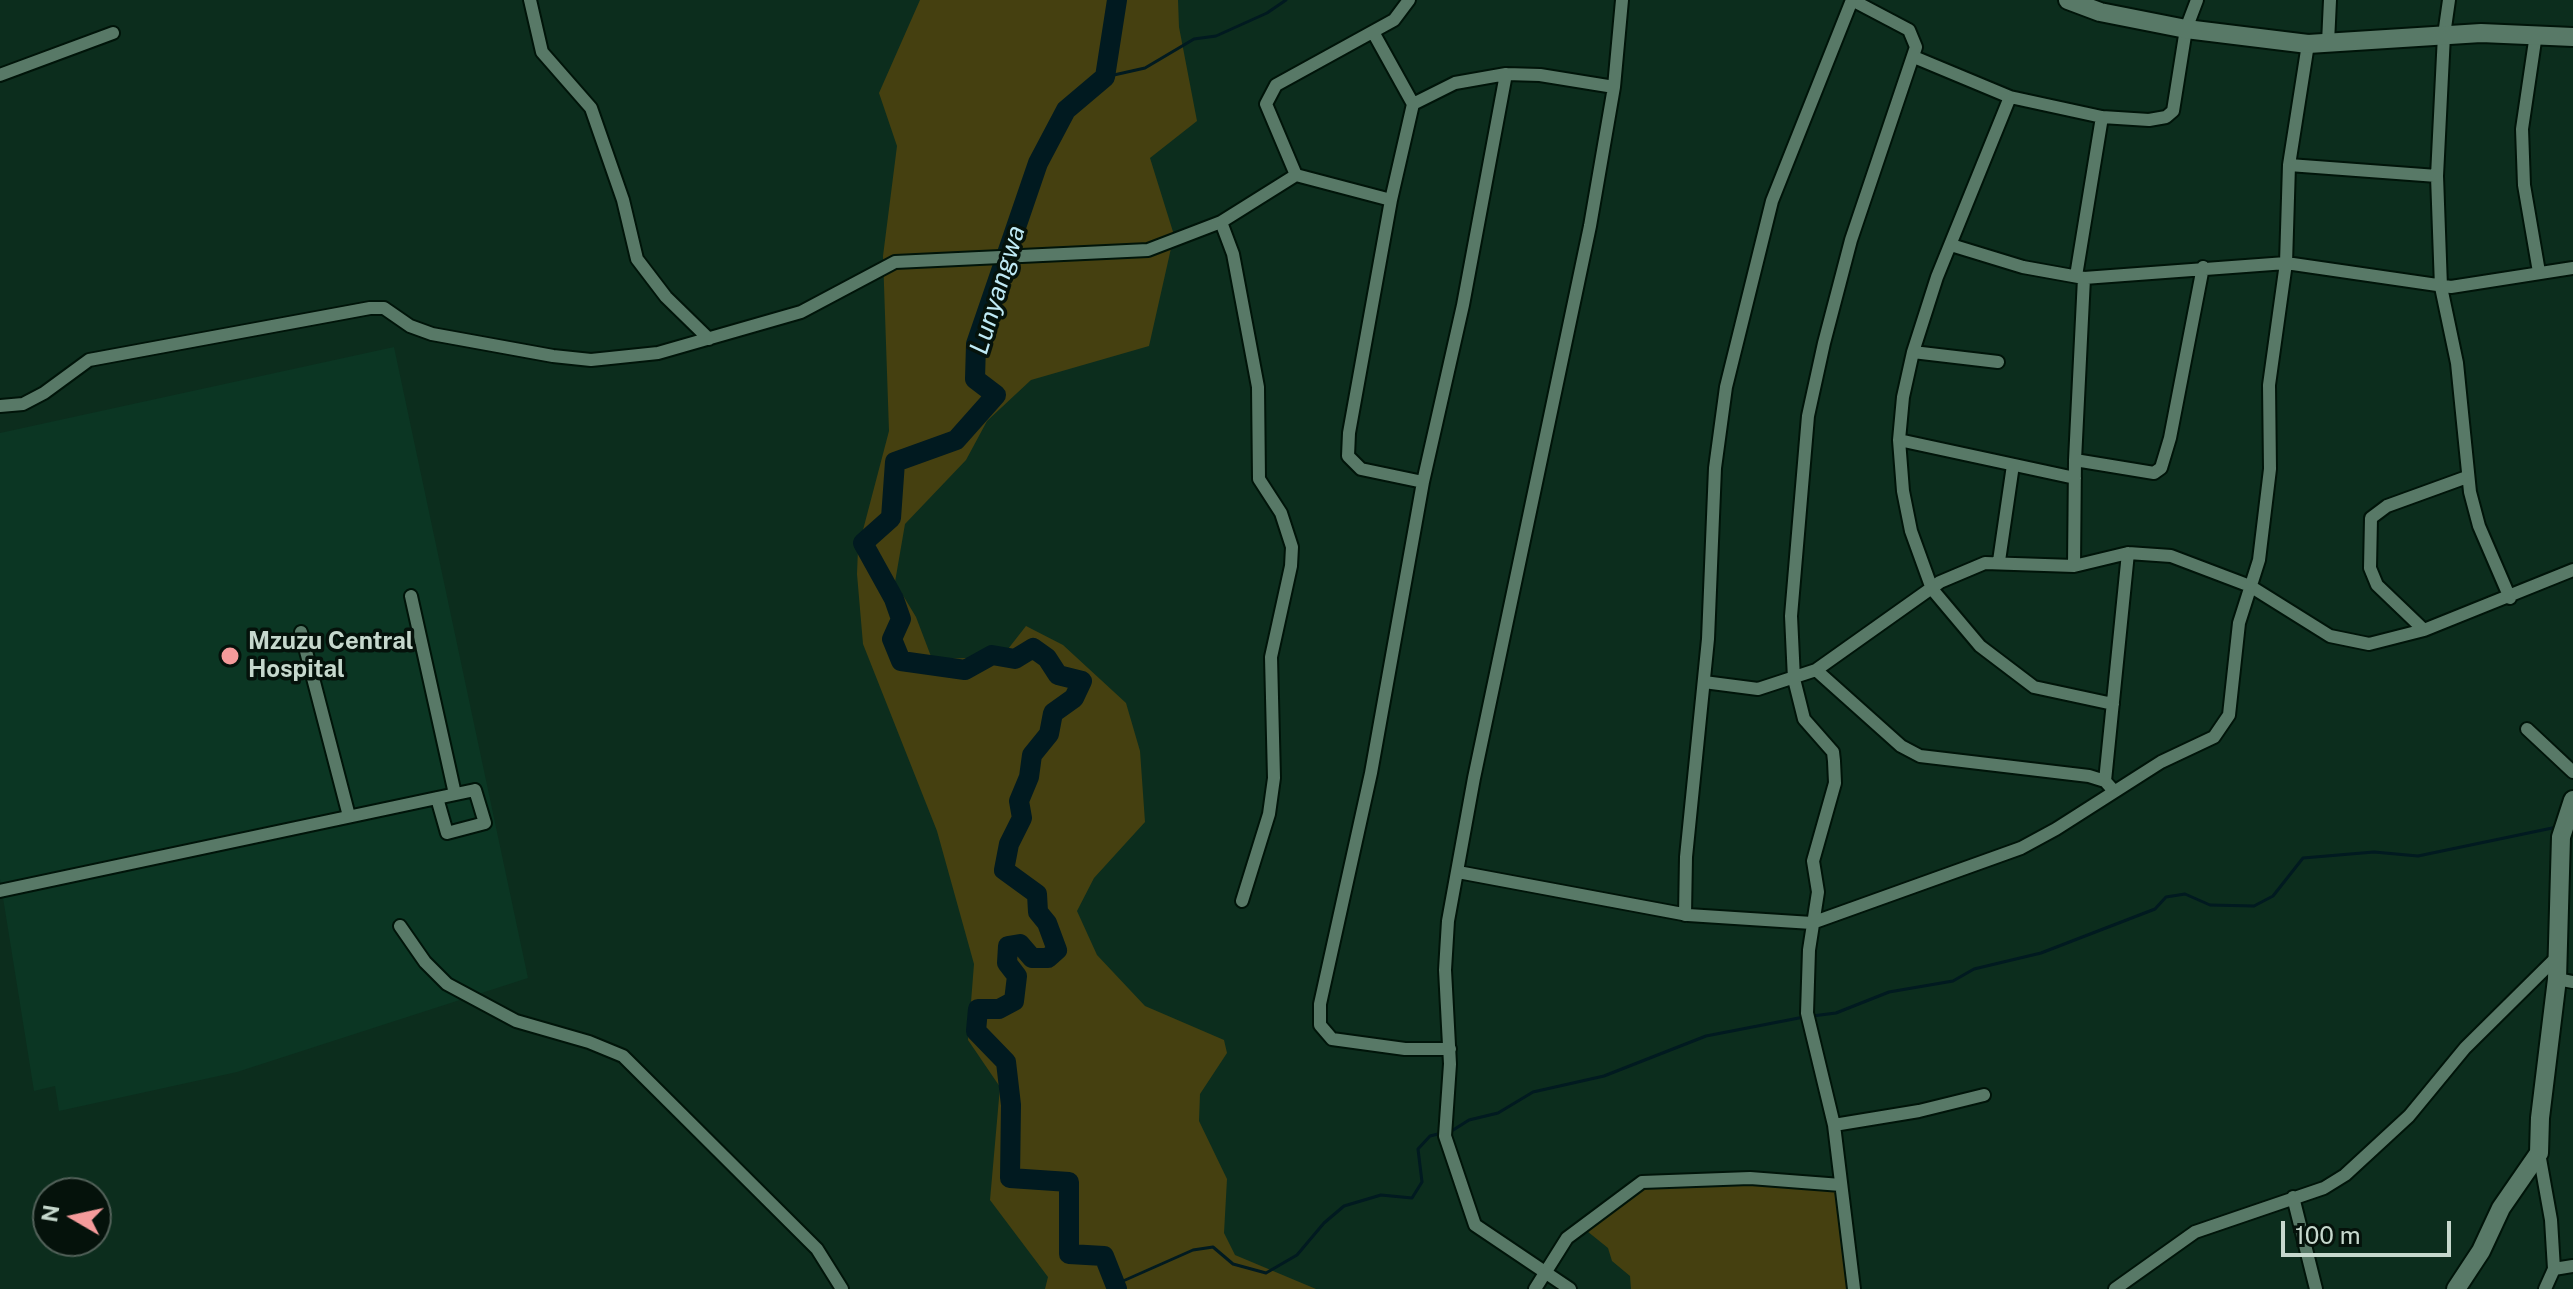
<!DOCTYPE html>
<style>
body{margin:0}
#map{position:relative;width:2573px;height:1289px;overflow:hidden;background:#0c2d1d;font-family:"Public Sans",sans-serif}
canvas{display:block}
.north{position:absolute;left:32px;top:1177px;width:80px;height:80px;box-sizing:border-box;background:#05120b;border:2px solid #526159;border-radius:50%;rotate:279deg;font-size:22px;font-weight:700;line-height:32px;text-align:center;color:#c6d8cd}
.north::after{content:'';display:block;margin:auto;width:28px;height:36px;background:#f59b9b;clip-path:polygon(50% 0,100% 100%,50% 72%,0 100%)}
.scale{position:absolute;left:2281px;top:1221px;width:170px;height:36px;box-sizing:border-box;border:4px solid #c6d8cd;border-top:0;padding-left:10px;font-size:24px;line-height:28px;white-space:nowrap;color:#c6d8cd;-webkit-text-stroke:6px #05120b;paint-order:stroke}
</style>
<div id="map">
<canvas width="2573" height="1289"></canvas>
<div class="north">N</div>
<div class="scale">100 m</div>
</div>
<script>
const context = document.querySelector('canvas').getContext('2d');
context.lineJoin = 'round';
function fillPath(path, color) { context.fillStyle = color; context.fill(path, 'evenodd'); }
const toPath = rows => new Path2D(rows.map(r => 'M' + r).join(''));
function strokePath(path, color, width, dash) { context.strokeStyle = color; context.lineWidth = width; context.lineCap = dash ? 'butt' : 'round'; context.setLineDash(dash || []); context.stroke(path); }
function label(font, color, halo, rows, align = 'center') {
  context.font = font + ' "Public Sans",sans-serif'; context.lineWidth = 7; context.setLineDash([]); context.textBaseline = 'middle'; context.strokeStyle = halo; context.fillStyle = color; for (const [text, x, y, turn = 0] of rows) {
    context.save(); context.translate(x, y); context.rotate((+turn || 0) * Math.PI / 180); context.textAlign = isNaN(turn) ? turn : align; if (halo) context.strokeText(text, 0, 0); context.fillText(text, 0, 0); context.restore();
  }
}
const built = toPath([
 [394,347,528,978,237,1072,59,1111,55,1086,34,1091,0,879,0,433]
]);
const green = toPath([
 [920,0,1178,0,1179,27,1197,121,1150,158,1174,235,1149,346,1031,380,987,421,966,460,905,524,895,582,916,617,932,659,968,658,1008,649,1026,626,1063,645,1126,703,1140,751,1145,822,1094,878,1077,911,1097,955,1145,1006,1224,1040,1227,1053,1200,1094,1199,1121,1227,1179,1224,1233,1235,1255,1316,1289,1045,1289,1048,1277,990,1200,1000,1087,968,1040,974,964,937,831,863,644,857,574,858,549,889,431,883,256,897,146,879,93],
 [1708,1180,1823,1187,1836,1191,1847,1289,1631,1289,1630,1276,1612,1261,1608,1248,1582,1227,1642,1185]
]);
const stream = toPath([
 [1105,77,1145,68,1194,39,1216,36,1267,13,1286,0],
 [1812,1016,1836,1013,1889,992,1953,981,1974,969,2041,953,2155,909,2166,897,2185,894,2210,905,2254,906,2273,896,2303,858,2374,852,2418,856,2557,827],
 [1450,1132,1469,1120,1498,1113,1533,1092,1604,1076,1706,1036,1804,1017],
 [1114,1285,1193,1250,1213,1247,1233,1264,1266,1273,1297,1255,1324,1223,1344,1206,1381,1195,1412,1198,1422,1182,1418,1149,1430,1136,1442,1133]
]);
const river = toPath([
 [1117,1289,1104,1256,1069,1254,1069,1182,1010,1178,1011,1105,1006,1062,976,1031,978,1009,999,1009,1014,1001,1017,976,1007,963,1008,946,1020,944,1032,958,1048,958,1057,950,1047,923,1038,912,1037,894,1004,870,1009,844,1022,818,1019,801,1029,777,1032,755,1049,734,1053,713,1074,698,1082,681,1058,675,1047,658,1033,648,1015,659,992,655,965,670,901,661,892,639,901,619,894,599,863,543,891,518,895,462,956,440,996,395,975,379,976,344,1038,163,1066,110,1105,77,1117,0]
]);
const street = toPath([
 [530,0,542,52,591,108,623,200,637,259,666,297,709,339],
 [1852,0,1909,30,1916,47,1851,240,1824,343,1808,416,1791,616,1794,679,1804,719,1833,752,1834,761,1835,783,1813,861,1818,892,1809,950,1807,1013,1834,1125,1854,1289],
 [2449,0,2444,35,2437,176,2441,287,2457,363,2470,492,2479,526,2510,598],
 [1373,32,1413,104],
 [2536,34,2522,129,2524,185,2539,272],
 [2328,43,2330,0],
 [1914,57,2010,97,2102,117,2149,120,2166,117,2173,111,2186,29,2197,0],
 [0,75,113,33],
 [2010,97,1937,277,1913,352,1903,397,1899,440,1903,491,1911,531,1932,589,1980,646,2034,687,2113,704],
 [2289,165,2437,176],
 [1391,200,1296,175,1266,104,1276,85,1394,20,1409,0],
 [1221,222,1233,254,1258,387,1259,479,1281,513,1292,547,1291,566,1271,657,1274,778,1269,814,1242,901],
 [1951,245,2023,267,2084,278,2286,263,2451,287,2573,268],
 [2076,276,2102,117],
 [1913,352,1998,362],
 [0,406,23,404,44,393,89,360,370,308,384,308,410,326,432,334,553,356,591,360,658,353,801,312,895,262,1148,250,1221,222,1296,175],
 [1899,440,2075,478],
 [2075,460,2154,473,2161,468,2170,438,2203,267],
 [1423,482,1361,469,1348,456,1349,433,1391,200,1413,104,1455,83,1506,74,1540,75,1614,87],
 [1999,561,2013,465],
 [2074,566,2075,460,2084,278],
 [411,596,455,794],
 [2424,630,2377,585,2370,568,2371,518,2387,506,2467,477],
 [301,632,349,816],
 [1816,670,1901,746,1920,756,2089,776,2105,781,2113,790],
 [1704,682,1758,689,1816,670,1940,582,1985,563,2074,566,2128,553,2171,556,2250,586,2330,636,2369,644,2424,630,2573,570],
 [2527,729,2573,772],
 [2105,781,2128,553],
 [475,790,485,823,447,833,437,798,475,790],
 [1458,872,1688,915,1812,923,2021,848,2056,829,2161,762,2214,737,2229,715,2239,623,2259,560,2270,469,2269,385,2286,263,2289,165,2308,44],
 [0,891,437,798],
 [1685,915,1686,857,1708,639,1715,468,1726,387,1772,201,1852,0],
 [400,926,425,962,447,984,516,1021,589,1042,623,1056,817,1249,842,1289],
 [2557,979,2573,982],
 [1450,1049,1405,1049,1332,1039,1320,1025,1320,1004,1371,773,1423,482,1463,305,1506,74],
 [1834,1125,1919,1111,1984,1095],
 [2539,1153,2551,1220,2554,1269,2545,1289],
 [2293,1197,2316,1289],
 [2554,1269,2573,1266],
 [1535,1289,1567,1238,1642,1182,1750,1178,1841,1185],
 [1570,1289,1475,1225,1445,1136,1450,1064,1445,970,1448,921,1474,778,1590,226,1614,87,1622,0],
 [2115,1289,2195,1232,2324,1188,2345,1175,2409,1116,2465,1048,2558,956]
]);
const secondary = toPath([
 [2068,0,2100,12,2186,29,2308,44,2481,33,2573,37],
 [2456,1289,2481,1251,2501,1208,2539,1153,2540,1118,2557,979,2561,837,2573,800]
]);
const markers = [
 [230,656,10,"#f59b9b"]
];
const poiNames = [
 ["Mzuzu Central",248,642],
 ["Hospital",248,670]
];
const waterNames = [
 ["Lunyangwa",998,290,-73]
];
fillPath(built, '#0b3623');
fillPath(green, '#454010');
strokePath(stream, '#011a20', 3);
strokePath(river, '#011a20', 20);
strokePath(street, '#001409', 16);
strokePath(secondary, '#001409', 22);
strokePath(street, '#587967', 12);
strokePath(secondary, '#587967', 18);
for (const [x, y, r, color] of markers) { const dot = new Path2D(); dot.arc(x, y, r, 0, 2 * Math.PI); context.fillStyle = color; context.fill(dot); strokePath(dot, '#05120b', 3); }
label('bold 24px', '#c6d8cd', '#05120b', poiNames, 'left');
label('italic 26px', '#bfeaf5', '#05120b', waterNames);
</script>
